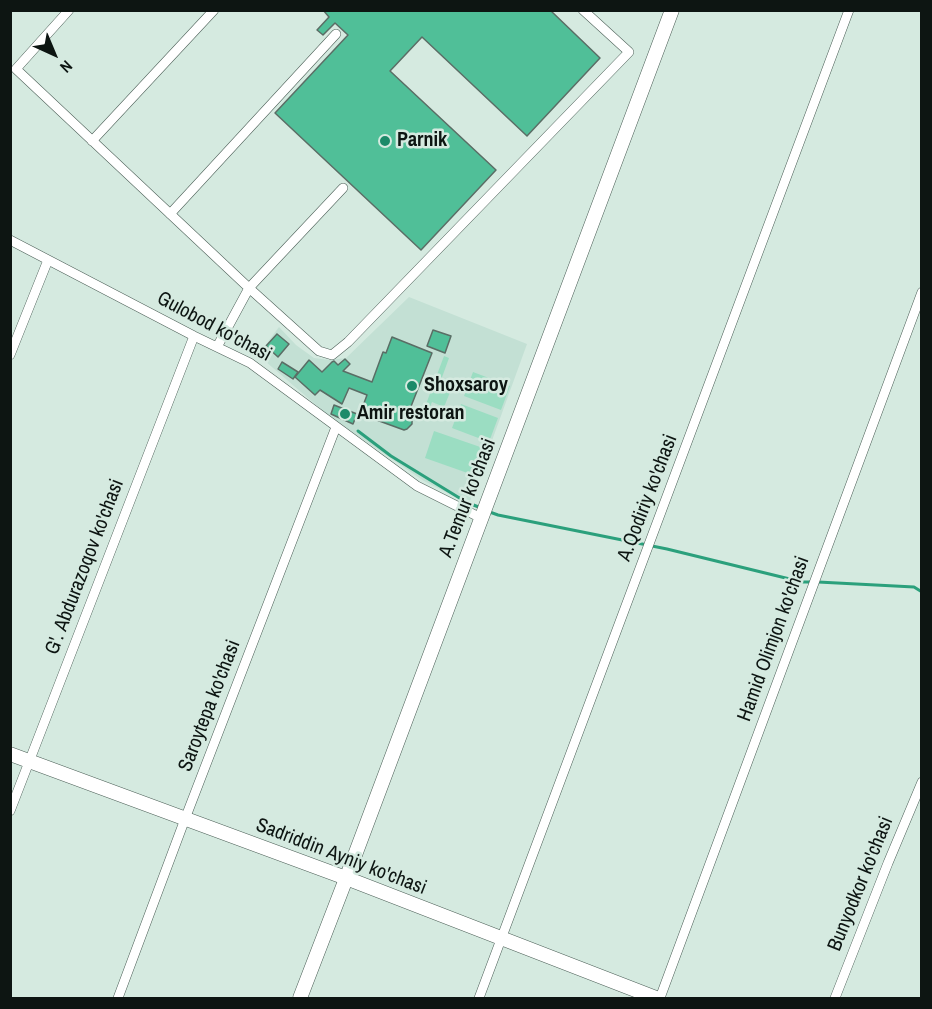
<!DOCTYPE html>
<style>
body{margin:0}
#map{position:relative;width:932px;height:1009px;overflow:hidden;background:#d5eae0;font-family:"Archivo Narrow",sans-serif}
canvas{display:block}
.frame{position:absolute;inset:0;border:12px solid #0d1512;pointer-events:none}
.north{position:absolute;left:24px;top:24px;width:60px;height:60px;-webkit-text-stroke:4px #d5eae0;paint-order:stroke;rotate:136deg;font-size:16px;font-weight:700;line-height:24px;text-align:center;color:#0d1512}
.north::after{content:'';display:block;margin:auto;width:21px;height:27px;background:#0d1512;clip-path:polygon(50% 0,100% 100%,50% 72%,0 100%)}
</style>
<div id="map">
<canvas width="932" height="1009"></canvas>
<div class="frame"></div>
<div class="north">N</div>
</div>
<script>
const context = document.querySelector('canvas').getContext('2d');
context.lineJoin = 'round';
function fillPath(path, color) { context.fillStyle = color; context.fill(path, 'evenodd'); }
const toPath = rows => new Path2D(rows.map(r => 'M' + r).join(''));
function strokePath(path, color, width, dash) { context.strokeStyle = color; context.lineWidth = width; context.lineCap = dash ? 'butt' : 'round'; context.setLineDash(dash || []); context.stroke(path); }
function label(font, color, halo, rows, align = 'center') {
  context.font = font + ' "Archivo Narrow",sans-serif'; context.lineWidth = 5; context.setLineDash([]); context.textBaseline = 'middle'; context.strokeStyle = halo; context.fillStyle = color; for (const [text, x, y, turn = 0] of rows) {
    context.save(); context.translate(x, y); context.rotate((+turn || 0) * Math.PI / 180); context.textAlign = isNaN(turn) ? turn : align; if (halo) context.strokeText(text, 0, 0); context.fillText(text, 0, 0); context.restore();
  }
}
const built = toPath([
 [409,297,527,344,469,504,424,481,330,417,258,355,279,327,296,345,314,358,329,360,346,358]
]);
const green = toPath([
 [444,356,449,358,441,380,453,385,444,407,432,402,426,416,422,415],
 [473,372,510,386,501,410,464,396],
 [461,404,498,418,489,442,452,428],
 [434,431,486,449,476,476,425,458]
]);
const stream = toPath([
 [358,431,391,456,466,502,481,508],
 [487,511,498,515,667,549,802,582,811,582],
 [818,582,914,587,922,592]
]);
const building = toPath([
 [323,10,550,10,600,58,527,136,422,37,390,71,496,170,421,250,275,113,348,35,335,23,323,35,317,30,329,17,323,10],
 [433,330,451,336,445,353,427,346,433,330],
 [277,334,289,344,278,357,266,346,277,334],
 [392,337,432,353,408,414,412,420,412,424,407,429,404,430,360,414,367,395,349,388,342,404,320,390,315,395,295,377,309,360,322,372,332,362,334,361,338,365,345,359,350,364,343,371,372,382,383,352,386,353,392,337],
 [282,362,298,372,293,379,278,369,282,362],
 [334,405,357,414,353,424,331,414,334,405]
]);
const street = toPath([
 [69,10,16,69,249,288,319,351,332,355,348,342,629,52,583,10],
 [92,141,214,10],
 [170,214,336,34],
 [10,240,194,336,250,363,417,486,481,518],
 [217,347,249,288,343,188],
 [10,355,48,260],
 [10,811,194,336],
 [118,998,185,819,336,427],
 [479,998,849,10],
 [660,998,922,292],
 [835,998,888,863,922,782]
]);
const secondary = toPath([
 [10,754,346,878,656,998],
 [300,998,349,871,672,10]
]);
const markers = [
 [385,141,6,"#1c8a69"],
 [412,386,6,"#1c8a69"],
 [345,414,6,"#1c8a69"]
];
const poiNames = [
 ["Parnik",397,141],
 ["Shoxsaroy",424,386],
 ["Amir restoran",357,414]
];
const streetNames = [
 ["Gulobod ko'chasi",214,327,28],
 ["A.Temur ko'chasi",468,498,-69],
 ["A.Qodiriy ko'chasi",648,498,-69],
 ["G'. Abdurazoqov ko'chasi",85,567,-69],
 ["Hamid Olimjon ko'chasi",774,639,-70],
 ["Saroytepa ko'chasi",210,706,-69],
 ["Sadriddin Ayniy ko'chasi",341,857,21],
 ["Bunyodkor ko'chasi",861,884,-68]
];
fillPath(built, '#c3e0d4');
fillPath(green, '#9bddc2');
strokePath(stream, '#2ba07c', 3);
fillPath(building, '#50bf98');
strokePath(building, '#5a6d65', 1.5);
strokePath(street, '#4d6058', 10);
strokePath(secondary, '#4d6058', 15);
strokePath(street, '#fff', 9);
strokePath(secondary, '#fff', 14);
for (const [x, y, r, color] of markers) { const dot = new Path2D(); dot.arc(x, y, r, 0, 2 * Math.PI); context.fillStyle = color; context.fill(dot); strokePath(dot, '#d5eae0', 2); }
label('bold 20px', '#0d1512', '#d5eae0', poiNames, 'left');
label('20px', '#0d1512', '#d5eae0', streetNames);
</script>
